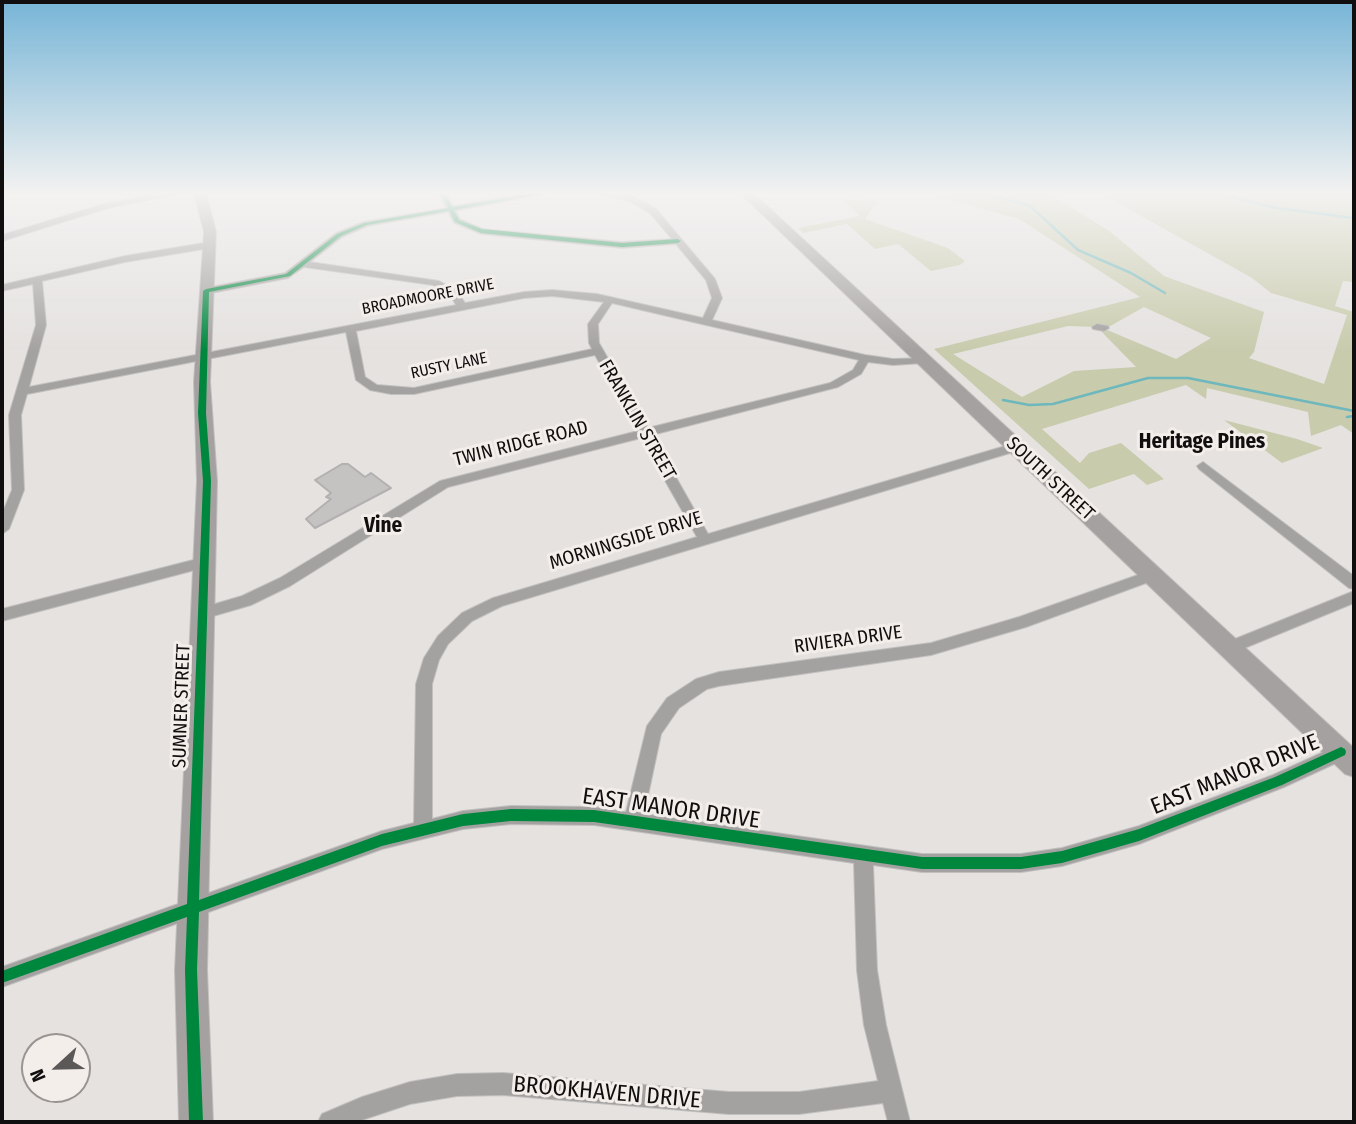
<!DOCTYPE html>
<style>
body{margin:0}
#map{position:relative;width:1356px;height:1124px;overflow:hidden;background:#e5e2e0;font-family:"Fira Sans Condensed",sans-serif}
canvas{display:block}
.frame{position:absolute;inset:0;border:4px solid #100e0e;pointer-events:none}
.north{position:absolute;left:21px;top:1033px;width:70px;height:70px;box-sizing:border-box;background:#f4eeeb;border:2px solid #999493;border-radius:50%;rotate:248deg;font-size:19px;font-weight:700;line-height:28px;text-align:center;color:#100e0e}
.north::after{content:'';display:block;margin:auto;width:24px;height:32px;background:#5b5858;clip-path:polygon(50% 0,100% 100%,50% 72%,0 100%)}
</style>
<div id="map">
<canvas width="1356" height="1124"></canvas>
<div class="frame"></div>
<div class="north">N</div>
</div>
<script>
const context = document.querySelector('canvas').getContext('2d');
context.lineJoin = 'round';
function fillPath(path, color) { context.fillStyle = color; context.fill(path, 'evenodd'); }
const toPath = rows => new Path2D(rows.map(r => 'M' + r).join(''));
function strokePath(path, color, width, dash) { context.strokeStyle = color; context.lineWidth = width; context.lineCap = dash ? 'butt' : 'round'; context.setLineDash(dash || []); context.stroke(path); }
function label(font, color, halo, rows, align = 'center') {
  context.font = font + ' "Fira Sans Condensed",sans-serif'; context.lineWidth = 6; context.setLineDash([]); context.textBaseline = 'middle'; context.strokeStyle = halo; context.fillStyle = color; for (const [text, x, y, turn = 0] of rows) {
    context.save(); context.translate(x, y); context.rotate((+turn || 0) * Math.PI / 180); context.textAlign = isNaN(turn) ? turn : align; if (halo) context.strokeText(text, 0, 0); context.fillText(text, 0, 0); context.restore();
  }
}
const green = toPath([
 [924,193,1047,193,1108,230,1164,276,1264,312,1254,352,1249,358,1324,384,1347,315,1271,293,1252,278,1100,193,1354,193,1354,282,1343,281,1335,306,1354,312,1354,434,1341,425,1311,436,1308,412,1207,388,1206,399,1186,385,1042,429,1080,463,1089,453,1121,443,1164,479,1147,485,1134,474,1089,489,934,349,1140,297,1019,219],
 [1144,307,1211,338,1176,359,1105,329],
 [1068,326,1097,327,1136,367,1074,371,1022,397,953,354],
 [842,199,877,201,865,219,948,248,965,261,960,265,931,271,898,244,875,249,847,224,803,233,798,228,860,216],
 [1224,420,1297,439,1323,448,1282,463]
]);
const stream = toPath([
 [970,193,991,195,1030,206,1078,250,1131,273,1165,293],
 [1214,193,1276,208,1354,218],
 [1003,400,1029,405,1053,404,1148,378,1188,378,1354,411],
 [1347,417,1354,416]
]);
const building = toPath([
 [342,464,348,464,365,477,371,473,391,488,315,528,306,519,331,499,326,497,331,493,315,480,342,464]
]);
const street = toPath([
 [164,193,183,193,108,208,2,241,2,235,104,204,164,193],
 [438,193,446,193,453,206,528,193,548,193,456,211,460,219,483,229,622,242,672,239,650,213,629,201,597,193,615,193,634,197,656,209,715,279,722,298,712,320,865,355,893,359,927,358,927,362,923,363,893,365,868,362,861,374,838,387,652,435,708,534,1012,444,1016,443,1022,447,1020,450,502,606,472,621,448,644,439,660,432,684,432,819,463,811,511,806,594,807,626,812,647,726,667,698,696,679,719,672,931,643,1019,617,1152,570,1157,571,1159,575,1157,579,1026,627,931,655,719,686,707,689,679,708,661,734,644,814,922,854,1021,854,1062,848,1139,826,1273,775,1341,744,1347,746,1350,752,1347,758,1284,787,1139,844,1062,866,1021,872,922,872,873,865,877,970,886,1025,910,1122,888,1122,883,1103,799,1114,729,1114,503,1095,457,1096,410,1104,356,1122,318,1122,322,1114,362,1097,410,1082,457,1074,503,1073,729,1092,799,1092,878,1081,864,1025,857,970,854,863,594,825,511,824,463,829,382,849,2,987,2,967,382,831,414,823,416,684,424,658,438,636,462,613,493,598,697,537,641,438,448,487,290,586,251,605,203,619,198,617,196,613,198,609,242,596,280,578,440,481,638,431,595,355,414,394,391,394,370,390,356,380,346,332,27,394,21,415,24,490,9,529,2,534,2,514,12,490,9,415,36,325,33,284,2,291,2,285,125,256,210,242,214,245,210,248,125,262,42,281,46,325,29,387,456,305,450,295,433,285,304,267,288,278,206,294,201,291,206,288,285,273,336,233,363,222,446,208,438,193],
 [448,212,454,223,481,234,622,248,676,244,706,280,712,298,703,318,597,294,552,290,524,292,465,303,457,291,439,281,310,262,342,237,368,226,448,212],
 [552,296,604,302,588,324,589,343,592,349,414,388,377,385,365,377,356,331,524,298,552,296],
 [612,303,706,325,859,360,853,370,830,383,648,428,599,343,598,324,612,303],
 [1097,324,1108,326,1109,328,1104,331,1093,329,1092,327,1097,324],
 [1203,462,1354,576,1354,589,1349,588,1199,469,1197,466,1203,462],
 [205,557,212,562,210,566,2,621,2,609,205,557],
 [1354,591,1354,603,1230,654,1225,653,1222,648,1225,643,1354,591]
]);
const secondary = toPath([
 [194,193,206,193,216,232,210,382,217,481,207,970,213,1122,179,1122,175,970,197,481,194,382,204,232,194,193],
 [740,193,753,193,1354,748,1354,777,1345,774,740,193]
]);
const cycleway = toPath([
 [440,193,445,193,452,207,534,193,546,193,454,210,459,220,482,229,622,243,678,239,681,241,678,243,622,247,481,233,455,222,449,211,367,225,341,236,290,276,209,292,206,413,211,481,199,900,382,834,463,814,511,809,594,810,922,857,1021,857,1062,851,1139,829,1275,777,1341,747,1345,749,1346,752,1345,755,1282,785,1139,841,1062,863,1021,869,922,869,594,822,511,821,463,826,382,846,199,912,197,970,203,1122,189,1122,185,970,187,917,2,983,2,971,187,904,203,481,198,413,203,291,206,289,286,274,337,234,364,223,448,208,440,193]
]);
const farStreetnames = [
 ["BROADMOORE DRIVE",428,297,-11],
 ["RUSTY LANE",449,366,-12]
];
const streetNames = [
 ["FRANKLIN STREET",637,420,60],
 ["TWIN RIDGE ROAD",521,444,-14],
 ["SOUTH STREET",1050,479,43],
 ["MORNINGSIDE DRIVE",626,541,-17],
 ["RIVIERA DRIVE",848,640,-8],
 ["SUMNER STREET",182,706,-88]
];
const neighbourhoodNames = [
 ["Heritage Pines",1202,442],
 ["Vine",383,526]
];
const nearStreetnames = [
 ["EAST MANOR DRIVE",1235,775,-22],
 ["EAST MANOR DRIVE",671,809,8],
 ["BROOKHAVEN DRIVE",607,1093,5]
];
fillPath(green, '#c8cbac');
strokePath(stream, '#6db7bd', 2.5);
fillPath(building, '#c5c2c2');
strokePath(building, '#b2b0b0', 2);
strokePath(street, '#c2c0bf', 2);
strokePath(secondary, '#c2c0bf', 2);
fillPath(street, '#a4a2a1');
fillPath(secondary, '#a4a1a0');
fillPath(cycleway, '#00873e');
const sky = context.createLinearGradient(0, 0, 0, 351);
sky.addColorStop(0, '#77b5d7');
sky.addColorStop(0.55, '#f3f2f1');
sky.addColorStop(1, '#f3f2f100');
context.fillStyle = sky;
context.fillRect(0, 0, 1356, 351);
label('16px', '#100e0e', '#f4eeeb', farStreetnames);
label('19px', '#100e0e', '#f4eeeb', streetNames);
label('bold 21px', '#100e0e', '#f4eeeb', neighbourhoodNames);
label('23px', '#100e0e', '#f4eeeb', nearStreetnames);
</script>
